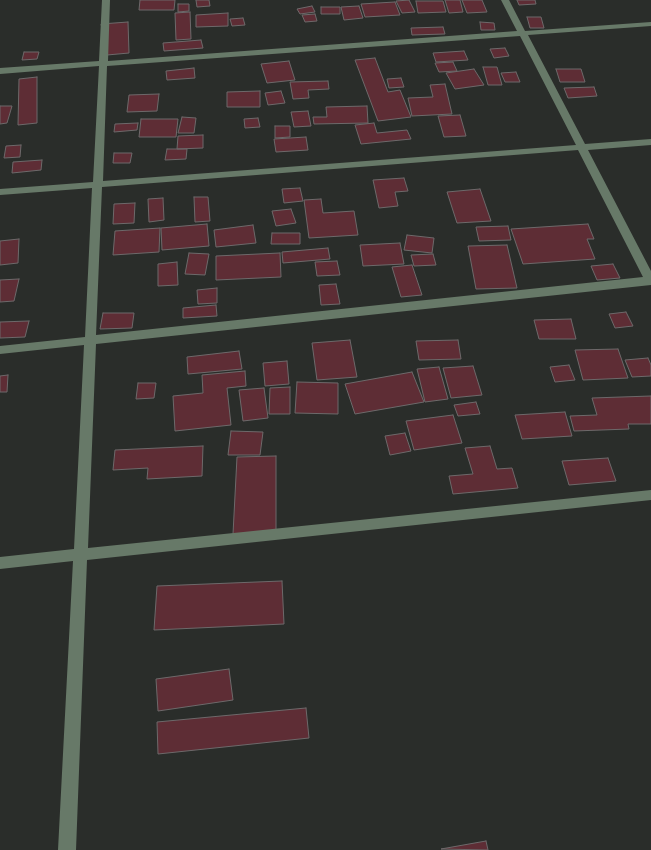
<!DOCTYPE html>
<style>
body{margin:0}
canvas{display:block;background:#2a2d2a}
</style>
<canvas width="651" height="850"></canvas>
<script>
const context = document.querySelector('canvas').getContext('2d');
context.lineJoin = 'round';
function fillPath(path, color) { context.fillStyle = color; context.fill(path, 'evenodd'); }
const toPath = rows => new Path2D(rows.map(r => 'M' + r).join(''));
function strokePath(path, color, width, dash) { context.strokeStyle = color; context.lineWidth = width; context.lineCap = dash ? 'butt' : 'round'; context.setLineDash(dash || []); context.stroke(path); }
const building = toPath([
 [140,0,175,0,174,10,139,10,140,0],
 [196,0,209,0,210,6,197,7,196,0],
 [409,0,415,12,402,13,396,1,409,0],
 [445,0,460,0,463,12,449,13,445,0],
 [462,0,482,0,487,12,467,13,462,0],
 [517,0,535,0,536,4,519,5,517,0],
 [416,1,443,1,446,12,418,13,416,1],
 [395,2,400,15,365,17,361,4,395,2],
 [178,4,189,4,189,11,178,12,178,4],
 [312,6,315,12,300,14,297,9,312,6],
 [359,6,363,18,344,20,341,7,359,6],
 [321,7,340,7,340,14,321,14,321,7],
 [190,12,191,39,176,40,175,13,190,12],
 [228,13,228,26,196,27,196,15,228,13],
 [315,14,317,21,305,22,302,15,315,14],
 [527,17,541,17,544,28,530,28,527,17],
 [243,18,245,25,232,26,230,19,243,18],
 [128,22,129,53,107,55,101,24,128,22],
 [480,22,494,23,495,30,481,30,480,22],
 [443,27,445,34,412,35,411,28,443,27],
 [201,40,203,48,164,51,163,43,201,40],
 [505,48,509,56,494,58,490,49,505,48],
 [464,51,468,60,436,62,433,53,464,51],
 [24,52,39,52,37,59,22,60,24,52],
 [375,58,388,92,400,90,411,117,378,121,355,60,375,58],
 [289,61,295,80,267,83,261,64,289,61],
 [453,62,457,71,439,72,435,63,453,62],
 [483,67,497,67,502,85,488,85,483,67],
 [194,68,195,78,167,80,166,71,194,68],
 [474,69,484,85,455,89,446,73,474,69],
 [556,69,581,69,585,82,560,82,556,69],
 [516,72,520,82,505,82,501,73,516,72],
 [37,77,37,123,18,125,19,79,37,77],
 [401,78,404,87,389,88,387,79,401,78],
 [328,81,329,89,308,90,309,98,293,99,290,82,328,81],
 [445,84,452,114,412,116,408,98,433,97,430,85,445,84],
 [594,87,597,96,568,98,564,88,594,87],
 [260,91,260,107,227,107,227,92,260,91],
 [281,91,285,103,268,105,265,93,281,91],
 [159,94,157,111,127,112,129,95,159,94],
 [0,106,12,106,7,123,0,124,0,106],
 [367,106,368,123,314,124,313,117,327,117,326,107,367,106],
 [308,111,311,126,294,127,291,112,308,111],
 [460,115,466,136,444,137,438,116,460,115],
 [182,117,196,118,194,133,178,133,182,117],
 [258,118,260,127,245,128,244,119,258,118],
 [141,119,178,119,176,137,139,137,141,119],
 [138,123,137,130,114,132,115,124,138,123],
 [374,123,377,133,407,130,411,139,361,144,355,125,374,123],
 [275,126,290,126,290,137,275,138,275,126],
 [203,135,203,148,177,149,178,136,203,135],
 [306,137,308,150,276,152,274,139,306,137],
 [21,145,20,157,4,158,6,146,21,145],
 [167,149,187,149,186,159,165,160,167,149],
 [114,153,132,153,130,163,113,163,114,153],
 [42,160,41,170,12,173,13,162,42,160],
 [404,178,408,191,395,192,398,206,379,208,373,180,404,178],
 [300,188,303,201,284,203,282,189,300,188],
 [480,189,491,221,457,223,447,192,480,189],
 [194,197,208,197,210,221,195,222,194,197],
 [163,198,164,220,149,222,148,199,163,198],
 [321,199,323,213,354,211,358,235,309,238,304,200,321,199],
 [135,203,134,223,113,224,114,204,135,203],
 [291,209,296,223,276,226,272,211,291,209],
 [207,224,209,246,162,250,161,228,207,224],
 [588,224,594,239,587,239,595,259,523,264,511,229,588,224],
 [253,225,256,243,216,247,214,230,253,225],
 [508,226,511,240,479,241,476,227,508,226],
 [160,228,159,252,113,255,115,231,160,228],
 [272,233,300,233,300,244,271,244,272,233],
 [407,235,434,238,432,253,404,250,407,235],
 [19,239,18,263,0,265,0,241,19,239],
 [400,243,404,264,363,266,360,245,400,243],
 [507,245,517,288,476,289,468,246,507,245],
 [328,248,330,259,283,263,282,252,328,248],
 [189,253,209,254,205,275,185,274,189,253],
 [280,253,281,277,216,280,216,256,280,253],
 [433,254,436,265,414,266,411,255,433,254],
 [337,261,340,275,317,276,315,262,337,261],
 [177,262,178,285,158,286,158,264,177,262],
 [613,264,620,278,597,280,591,266,613,264],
 [412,265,422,295,401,297,392,267,412,265],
 [19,279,14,301,0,302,0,280,19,279],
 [336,284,340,304,321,305,319,285,336,284],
 [217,288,217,303,198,304,197,290,217,288],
 [216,305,217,316,183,318,183,308,216,305],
 [626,312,633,326,615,328,609,314,626,312],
 [103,313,134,313,132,328,100,329,103,313],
 [571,319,576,339,539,339,534,320,571,319],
 [29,321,25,337,0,338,0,322,29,321],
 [350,340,357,377,317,380,312,343,350,340],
 [458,340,461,359,419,360,416,341,458,340],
 [618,349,628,378,583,380,575,350,618,349],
 [239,351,242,369,188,374,187,357,239,351],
 [648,358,651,365,651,376,632,377,625,360,648,358],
 [287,361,289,384,265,386,263,363,287,361],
 [569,365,575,380,555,382,550,367,569,365],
 [473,366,482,395,451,398,443,368,473,366],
 [439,367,448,399,425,402,417,369,439,367],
 [245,371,246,386,227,388,231,425,175,431,173,396,203,393,202,375,245,371],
 [412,372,424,402,355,414,345,384,412,372],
 [8,375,7,392,0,392,0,376,8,375],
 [297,382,338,383,338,414,295,413,297,382],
 [138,383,156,383,154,398,136,399,138,383],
 [290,387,290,414,269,414,270,388,290,387],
 [264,388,268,418,243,421,239,390,264,388],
 [651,396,651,424,628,424,629,429,574,431,570,416,597,415,592,398,651,396],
 [476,402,480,414,458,416,454,405,476,402],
 [565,412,572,436,522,439,515,415,565,412],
 [453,415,462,443,414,450,406,421,453,415],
 [231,431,263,432,260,455,228,455,231,431],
 [405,433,411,451,390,455,385,436,405,433],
 [203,446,202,476,147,479,148,468,113,470,115,450,203,446],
 [490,446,497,469,512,468,518,488,453,494,449,476,473,474,465,448,490,446],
 [276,456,276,533,233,534,237,457,276,456],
 [608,458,616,481,569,485,562,461,608,458],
 [282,581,284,624,154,630,157,586,282,581],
 [229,669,233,700,158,711,156,679,229,669],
 [306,708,309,738,158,754,157,722,306,708],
 [486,841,488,850,441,849,486,841]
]);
const minor = toPath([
 [102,0,110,0,108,61,517,31,501,0,509,0,525,31,651,22,651,26,528,35,585,144,651,139,651,145,588,150,651,271,651,285,96,344,88,548,651,490,651,500,87,560,76,850,58,850,73,561,0,569,0,557,74,549,84,345,0,354,0,346,85,337,92,188,0,195,0,189,93,182,99,66,0,74,0,68,99,61,102,0],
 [520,36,576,145,103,181,107,66,520,36],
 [578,150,643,277,96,335,102,187,578,150]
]);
fillPath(building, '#5e2d35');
strokePath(building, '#6d696a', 1);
fillPath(minor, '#677968');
</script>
